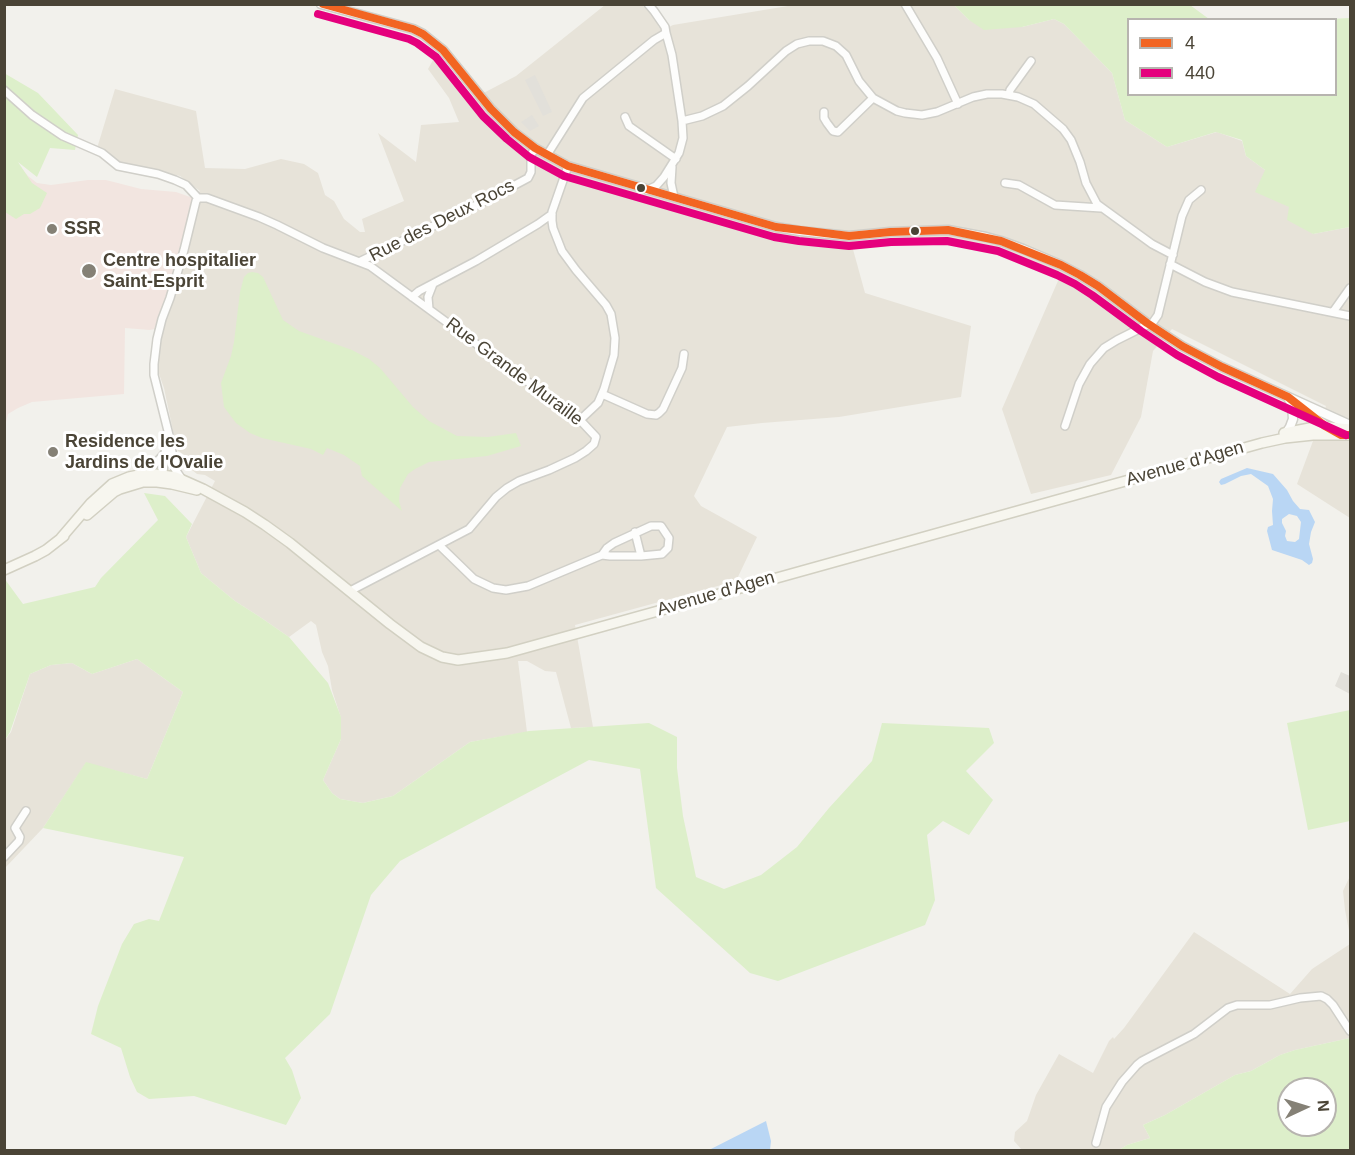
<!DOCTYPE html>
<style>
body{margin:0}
#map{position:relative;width:1355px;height:1155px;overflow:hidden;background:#f2f1ec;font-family:Arial,sans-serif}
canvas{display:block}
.frame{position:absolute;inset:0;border:6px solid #4a4436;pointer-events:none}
.legend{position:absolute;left:1127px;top:18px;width:210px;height:78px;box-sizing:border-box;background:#fff;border:2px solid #b7b4af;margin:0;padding:8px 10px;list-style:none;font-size:18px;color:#4a4436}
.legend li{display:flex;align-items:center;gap:12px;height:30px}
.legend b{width:30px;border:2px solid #b7b4af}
.north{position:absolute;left:1277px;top:1077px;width:60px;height:60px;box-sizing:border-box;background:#fff;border:2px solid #b7b4af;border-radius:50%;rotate:86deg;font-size:16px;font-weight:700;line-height:24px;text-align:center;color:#4a4436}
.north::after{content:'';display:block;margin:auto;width:21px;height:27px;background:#858176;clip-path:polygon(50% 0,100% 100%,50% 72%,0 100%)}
</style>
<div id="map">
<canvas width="1355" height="1155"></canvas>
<div class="frame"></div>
<ul class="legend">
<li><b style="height:8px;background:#f26522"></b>4</li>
<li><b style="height:8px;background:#e5007d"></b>440</li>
</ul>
<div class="north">N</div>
</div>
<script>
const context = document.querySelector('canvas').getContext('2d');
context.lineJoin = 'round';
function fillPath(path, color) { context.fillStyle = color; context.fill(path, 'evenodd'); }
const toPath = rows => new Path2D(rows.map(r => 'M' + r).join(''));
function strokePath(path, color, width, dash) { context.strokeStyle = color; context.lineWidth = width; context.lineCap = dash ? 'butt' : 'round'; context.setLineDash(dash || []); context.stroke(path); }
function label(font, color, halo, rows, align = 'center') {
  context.font = font + ' Arial,sans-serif'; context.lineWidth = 6; context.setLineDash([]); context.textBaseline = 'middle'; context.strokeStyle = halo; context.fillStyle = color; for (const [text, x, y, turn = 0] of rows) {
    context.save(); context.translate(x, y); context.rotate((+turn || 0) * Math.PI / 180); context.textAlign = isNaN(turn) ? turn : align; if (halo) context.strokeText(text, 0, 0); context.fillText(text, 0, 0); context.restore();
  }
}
const residential = toPath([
 [800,4,954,5,969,20,1022,27,1054,19,1064,24,1112,73,1125,120,1167,147,1217,132,1242,141,1246,156,1265,170,1289,207,1313,234,1350,227,1350,518,1297,484,1326,406,1172,329,1153,351,1141,417,1111,475,1031,494,1002,409,1061,274,978,245,883,236,851,242,865,293,971,326,961,397,839,417,762,423,727,427,694,496,701,506,757,537,736,581,575,625,593,727,571,728,556,672,545,671,527,661,518,661,527,732,470,742,393,796,363,803,340,799,332,793,323,780,341,739,341,718,332,690,328,666,322,652,316,625,311,621,289,637,260,617,235,601,201,573,186,537,215,481,205,475,197,474,192,470,192,463,186,456,177,450,164,388,158,371,154,329,164,307,180,253,193,198,200,191,180,176,121,163,98,148,98,145,115,89,196,111,205,168,245,169,281,159,304,164,318,173,325,195,334,201,344,219,360,232,365,232,362,219,404,201,378,133,416,162,421,125,459,122,449,98,428,69,437,53,474,98,516,76,605,5,642,5,654,17,659,27,669,27,673,25],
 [137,659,183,692,147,779,86,763,43,828,5,868,5,740,11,732,30,674,51,665,72,663,92,674],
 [1350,876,1350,936,1345,910,1343,891],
 [1194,932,1290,994,1312,969,1350,944,1350,1038,1295,1050,1280,1055,1251,1071,1235,1075,1165,1115,1143,1125,1150,1138,1127,1145,1119,1150,1022,1150,1014,1141,1015,1132,1027,1121,1036,1095,1059,1054,1093,1073,1109,1041,1113,1037,1114,1039,1124,1028]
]);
const industrial = toPath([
 [535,75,552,112,543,116,525,80],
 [532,115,539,126,530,131,521,122],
 [1341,672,1350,676,1350,694,1335,686]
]);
const medical = toPath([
 [5,148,28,176,37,183,51,185,88,180,106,180,141,189,176,192,193,198,180,253,164,307,154,329,150,330,125,328,124,394,32,402,18,408,8,414,5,426]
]);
const green = toPath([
 [954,5,1190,5,1209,19,1128,20,1128,94,1336,94,1336,20,1329,19,1350,18,1350,227,1313,234,1287,220,1289,207,1255,192,1265,170,1246,156,1242,140,1216,132,1167,147,1125,120,1112,73,1064,24,1054,19,1022,27,984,30,969,20],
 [4,73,38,93,78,135,75,150,50,148,37,177,18,162,32,183,47,193,40,208,30,214,24,214,16,219,5,212],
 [252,272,258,273,263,277,283,320,299,331,352,350,369,359,380,368,413,407,429,421,457,436,488,437,516,433,521,446,487,456,429,462,415,469,408,474,400,488,399,501,402,511,362,476,360,466,344,455,327,448,323,455,311,449,262,438,250,433,236,423,224,407,221,383,231,356,234,342,240,292,244,277,248,273],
 [144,493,165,496,192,524,186,537,201,573,235,601,260,617,289,637,328,683,341,717,341,739,323,780,332,793,340,799,363,803,393,796,470,742,529,731,649,723,677,737,677,768,683,816,696,877,724,889,761,875,797,847,829,808,872,761,882,723,989,728,994,743,966,771,993,800,969,835,943,821,927,835,935,900,925,925,778,981,750,973,656,888,640,769,589,760,400,861,371,895,330,1014,285,1058,292,1070,301,1098,286,1125,194,1096,149,1099,137,1092,130,1077,121,1048,91,1034,98,1006,122,944,134,924,149,919,159,921,184,857,43,828,86,762,147,779,183,692,137,659,92,674,72,663,51,665,30,674,10,732,5,740,4,578,23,604,95,587,101,578,158,520],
 [1350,710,1350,821,1308,830,1287,723],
 [1350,1038,1350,1150,1119,1150,1127,1145,1150,1138,1143,1125,1165,1115,1235,1075,1251,1071,1280,1055,1295,1050],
 [1289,1089,1325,1089,1325,1125,1289,1125]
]);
const water = toPath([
 [1247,468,1273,474,1287,490,1293,501,1300,509,1309,510,1315,522,1311,532,1309,544,1313,559,1312,563,1309,565,1302,560,1272,550,1267,531,1268,527,1273,525,1272,511,1273,499,1268,486,1251,474,1241,476,1225,484,1221,485,1219,482,1221,479],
 [1289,514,1297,516,1301,522,1299,539,1295,542,1287,541,1285,536,1286,531,1282,523,1282,519],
 [766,1121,771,1141,770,1150,709,1150]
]);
const minor = toPath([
 [905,4,937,58,958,104],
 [4,90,32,115,63,136,102,153,118,166,158,174,175,180,186,185,198,198],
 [1009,95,1010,90,1031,61],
 [824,112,824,118,827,123,833,131,838,132,873,98],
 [625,117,629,126,676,159],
 [682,121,702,116,723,106,748,86,786,51,797,44,809,41,823,41,836,46,846,55,859,81,873,98,897,111,905,113,922,115,937,112,973,97,987,94,1002,94,1018,97,1034,104,1063,129,1071,140,1080,162,1086,183,1097,204,1152,244,1173,255],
 [547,155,583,98,654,40,666,33],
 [568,166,552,212,552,221,553,228,562,251,576,270,606,305,611,314,615,338,614,355,604,389,598,403,580,420],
 [672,167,671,183,674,197],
 [1005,183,1019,185,1055,205,1101,208],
 [647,190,656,186,664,177,679,153,683,138,682,121,672,55,666,33,665,27,654,11,648,4],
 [198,198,207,198,259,217,277,225,323,248,370,266,580,420,596,437,594,444,586,451,575,458,549,470,519,481,507,488,496,497,469,529,350,591],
 [361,261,485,201,528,178,531,172,531,155,535,148],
 [1170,264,1205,282,1232,292,1350,316],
 [412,297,419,291,476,261,538,224,552,214],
 [429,309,428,297,433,284],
 [1333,312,1350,288],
 [1151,325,1158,315,1182,216,1189,200,1201,190],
 [602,394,647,414,656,415,659,413,663,409,682,368,684,354],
 [1065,426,1079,384,1090,364,1104,348,1117,340,1149,324],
 [165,453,163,473,166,479],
 [141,472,153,466,165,453,167,439],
 [181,478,175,469,169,435,154,375,154,364,157,339,162,319,170,298,184,250,196,201,198,198],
 [635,532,641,556],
 [439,545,474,579,493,588,506,590,528,586,602,555,610,556,641,556,662,554,668,548,669,538,661,526,651,526,614,543,607,548,602,555],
 [4,857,19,841,20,837,15,828,26,811],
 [1096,1143,1106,1107,1122,1082,1137,1065,1142,1061,1194,1034,1228,1008,1237,1005,1270,1005,1300,998,1321,996,1327,999,1333,1005,1346,1025,1350,1031]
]);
const tertiary = toPath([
 [321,4,413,29,423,34,443,50,491,109,514,132,535,148,568,166,776,227,800,231,849,236,890,232,948,230,986,237,1001,241,1023,249,1061,265,1080,275,1098,286,1147,323,1182,346,1222,367,1350,425],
 [1300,407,1328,427],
 [1286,433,1290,427,1293,419,1292,405,1288,398]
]);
const secondary = toPath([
 [1284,433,1320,426,1350,429],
 [87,515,114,492,120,489,143,482,157,482,172,484,197,490],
 [61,538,91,503,112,484,129,477,148,473,176,477,203,489,245,512,265,525,290,543,390,624,421,647,442,657,458,660,507,653,1262,443,1285,438,1313,435,1350,435],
 [4,570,35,556,46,550,64,536]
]);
const bus1 = toPath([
 [323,4,413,29,423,34,443,50,491,109,514,132,535,148,568,166,776,227,849,236,890,232,948,230,1001,241,1061,265,1080,275,1098,286,1147,323,1182,346,1222,367,1288,397,1325,426,1341,435,1350,435]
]);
const bus2 = toPath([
 [318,14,409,39,417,43,436,57,483,116,507,139,529,157,564,176,774,237,799,241,849,246,891,242,947,241,998,251,1057,275,1075,284,1092,295,1141,331,1177,355,1218,377,1346,435]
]);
const markers = [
 [641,188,5,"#4a4436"],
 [52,229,6,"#858176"],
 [915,231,5,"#4a4436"],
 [89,271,8,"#858176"],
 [53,452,6,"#858176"]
];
const streetNames = [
 ["Rue des Deux Rocs",442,221,-27],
 ["Rue Grande Muraille",514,372,37],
 ["Avenue d'Agen",1185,464,-16],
 ["Avenue d'Agen",716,594,-16]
];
const poiNames = [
 ["SSR",64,229],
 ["Centre hospitalier",103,261],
 ["Saint-Esprit",103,282],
 ["Residence les",65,442],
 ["Jardins de l'Ovalie",65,463]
];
fillPath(residential, '#e7e3d9');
fillPath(industrial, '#e2e0da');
fillPath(medical, '#f2e5e0');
fillPath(green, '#ddefca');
fillPath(water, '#b9d6f4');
strokePath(minor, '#d0cfc9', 10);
strokePath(tertiary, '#d0cfc9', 11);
strokePath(secondary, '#d2d0c2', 12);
strokePath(minor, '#fdfdfc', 7);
strokePath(tertiary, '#fdfdfc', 8);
strokePath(secondary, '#f7f6ef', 9);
strokePath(bus1, '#f26522', 8);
strokePath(bus2, '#e5007d', 8);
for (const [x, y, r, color] of markers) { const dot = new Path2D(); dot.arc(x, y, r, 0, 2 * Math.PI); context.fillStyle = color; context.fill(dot); strokePath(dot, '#fff', 2); }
label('18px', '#4a4436', '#fff', streetNames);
label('bold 18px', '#4a4436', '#fff', poiNames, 'left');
</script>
